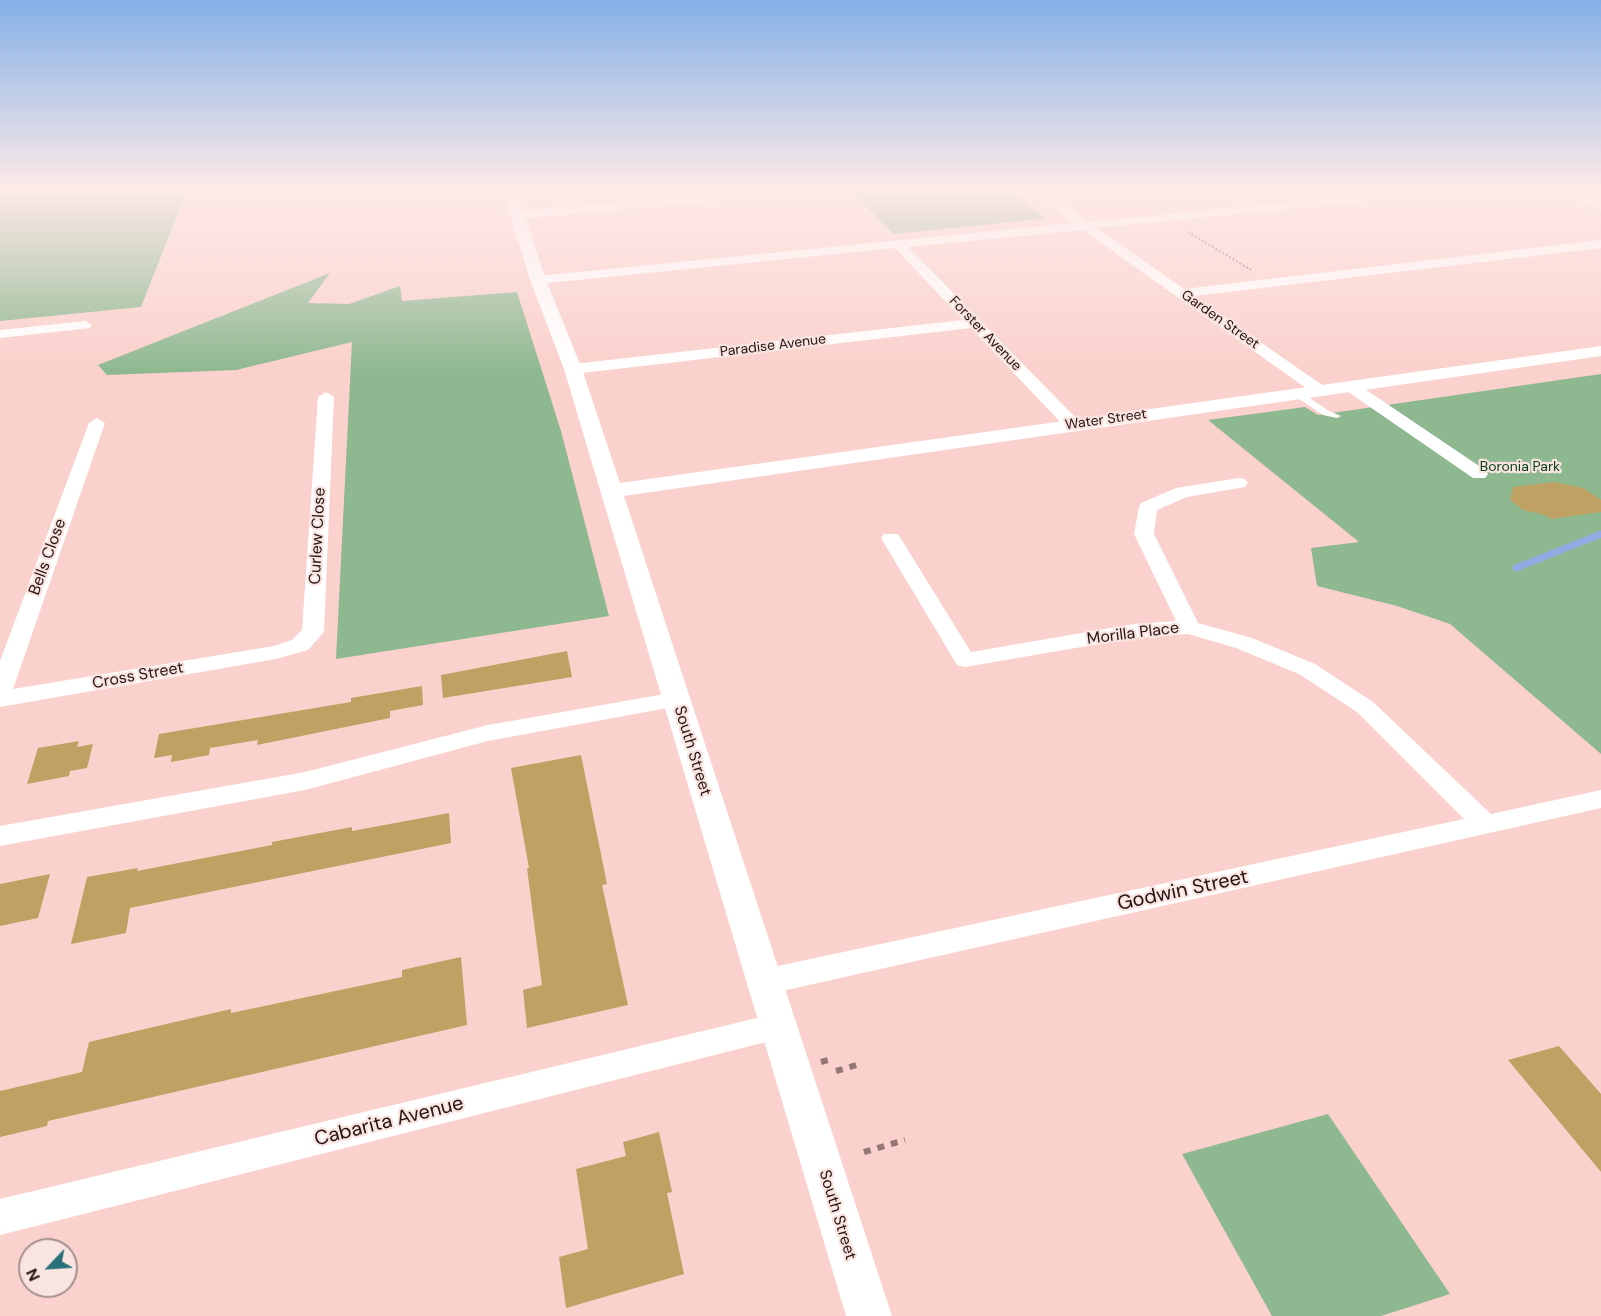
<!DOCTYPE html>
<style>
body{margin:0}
#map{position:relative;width:1601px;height:1316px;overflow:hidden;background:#fad1cc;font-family:"DM Sans",sans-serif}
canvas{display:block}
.north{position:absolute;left:18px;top:1238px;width:60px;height:60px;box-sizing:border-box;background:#f9e4e1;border:2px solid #a4908e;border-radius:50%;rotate:245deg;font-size:16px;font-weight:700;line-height:24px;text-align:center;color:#251311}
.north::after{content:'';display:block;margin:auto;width:21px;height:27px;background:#28717a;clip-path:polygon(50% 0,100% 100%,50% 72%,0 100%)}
</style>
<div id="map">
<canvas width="1601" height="1316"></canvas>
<div class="north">N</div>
</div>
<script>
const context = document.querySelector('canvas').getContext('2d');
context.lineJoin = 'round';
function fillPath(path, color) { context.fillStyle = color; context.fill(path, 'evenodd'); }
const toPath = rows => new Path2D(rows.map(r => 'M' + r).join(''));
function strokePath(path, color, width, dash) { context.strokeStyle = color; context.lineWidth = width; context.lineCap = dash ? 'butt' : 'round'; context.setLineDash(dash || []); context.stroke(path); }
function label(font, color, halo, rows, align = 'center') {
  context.font = font + ' "DM Sans",sans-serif'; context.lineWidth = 4.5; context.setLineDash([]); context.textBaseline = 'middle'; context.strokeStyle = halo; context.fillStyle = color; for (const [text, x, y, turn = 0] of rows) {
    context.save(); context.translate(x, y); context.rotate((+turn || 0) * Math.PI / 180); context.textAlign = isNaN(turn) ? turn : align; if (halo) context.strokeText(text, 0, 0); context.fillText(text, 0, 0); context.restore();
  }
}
const green = toPath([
 [0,188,188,188,141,307,0,321],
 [893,188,1005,188,1044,217,1041,219,894,234,851,192],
 [330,273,308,303,349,304,400,286,402,301,517,292,561,431,609,616,336,659,352,342,236,370,107,375,98,365],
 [1601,374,1601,754,1450,624,1397,606,1317,586,1311,548,1359,542,1208,420,1305,407,1318,415],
 [1328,1114,1450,1294,1381,1316,1272,1316,1182,1154]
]);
const stream = toPath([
 [1516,568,1601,534]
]);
const building = toPath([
 [1554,482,1583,488,1601,500,1601,512,1551,519,1545,515,1523,510,1510,500,1513,487],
 [567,651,572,677,443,698,441,675],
 [422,686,423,705,390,711,390,718,257,745,258,740,210,748,209,755,171,762,172,755,154,758,159,734,351,702,351,698],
 [79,741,77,747,93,744,87,768,70,771,69,776,27,784,38,748],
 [581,755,607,884,602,885,628,1005,527,1028,523,990,542,985,527,868,529,868,511,768],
 [449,813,451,843,130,908,126,933,71,944,87,877,138,868,137,871,272,845,272,842,352,827,352,831],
 [50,874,38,918,0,926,0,884],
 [461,957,467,1025,48,1121,47,1126,0,1137,0,1091,82,1072,89,1042,231,1009,231,1013,402,977,402,970],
 [1559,1046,1601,1094,1601,1172,1508,1060],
 [659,1132,672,1192,667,1193,684,1274,566,1308,559,1257,588,1249,576,1169,626,1156,623,1142]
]);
const pathFar1 = toPath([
 [1118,188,1143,204],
 [1188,232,1251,270]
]);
const path = toPath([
 [821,1062,832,1059],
 [836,1071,860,1064],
 [864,1152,905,1140]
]);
const service = toPath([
 [1293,391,1299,391,1329,411,1341,416,1337,418,1323,415,1293,395,1293,391]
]);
const minor = toPath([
 [785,188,831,188,826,191,518,219,512,215,518,211,785,188],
 [1027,188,1040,188,1088,222,1431,188,1472,188,1467,191,1097,228,1184,289,1601,240,1601,248,1194,296,1325,387,1327,390,1325,393,1319,395,1313,393,1083,230,908,247,1078,420,1080,424,1078,428,1072,429,1066,428,971,328,573,374,565,369,573,364,963,320,895,248,538,284,531,280,538,276,1074,223,1027,188],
 [1549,188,1565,188,1601,202,1601,210,1549,188],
 [85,321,92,325,90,328,0,338,0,330,85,321],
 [1350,381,1356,383,1485,470,1488,474,1485,478,1473,478,1344,389,1342,386,1344,383,1350,381],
 [326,392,334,397,324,632,308,650,276,659,0,707,0,661,89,423,97,418,105,423,13,689,274,646,292,640,302,630,318,397,326,392],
 [1239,478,1245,479,1248,483,1245,487,1187,497,1157,510,1154,534,1198,623,1252,638,1315,664,1373,702,1491,814,1601,790,1601,808,764,995,753,991,749,982,753,973,764,969,1464,819,1357,712,1299,674,1236,648,1188,634,1134,638,965,667,957,665,881,538,884,534,898,534,971,652,1134,624,1176,621,1134,534,1139,507,1141,503,1176,488,1239,478],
 [676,692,684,695,688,700,684,705,488,741,305,790,0,846,0,826,305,772,488,725,676,692],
 [778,1013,789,1017,794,1026,789,1035,778,1039,0,1235,0,1199,778,1013]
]);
const tertiary = toPath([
 [502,188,516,188,546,280,582,369,620,483,1601,346,1601,356,624,496,892,1316,846,1316,564,369,530,280,502,188]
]);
const farStreetnames = [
 ["Garden Street",1220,320,35],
 ["Forster Avenue",985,334,46],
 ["Paradise Avenue",773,346,-7],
 ["Water Street",1106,420,-8]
];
const farParknames = [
 ["Boronia Park",1520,467]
];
const streetNames = [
 ["Curlew Close",318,536,-87],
 ["Bells Close",48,557,-70],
 ["Morilla Place",1133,634,-7],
 ["Cross Street",138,676,-10],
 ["South Street",692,751,73],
 ["South Street",837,1215,73]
];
const nearStreetnames = [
 ["Godwin Street",1183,891,-12],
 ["Cabarita Avenue",389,1122,-14]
];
fillPath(green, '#8eb890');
strokePath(stream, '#91abe5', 7);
fillPath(building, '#bfa263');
strokePath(pathFar1, '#947673', 2, [2, 2]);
strokePath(path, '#947673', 6, [7, 7]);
fillPath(service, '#fff');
fillPath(minor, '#fff');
fillPath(tertiary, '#fff');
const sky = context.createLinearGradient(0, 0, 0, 372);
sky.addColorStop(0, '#85b0e7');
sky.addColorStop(0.51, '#fdeae8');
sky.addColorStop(1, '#fdeae800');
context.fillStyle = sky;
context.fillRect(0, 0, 1601, 372);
label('14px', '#251311', '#f9e4e1', farStreetnames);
label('14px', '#044012', '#f9e4e1', farParknames);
label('16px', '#251311', '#f9e4e1', streetNames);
label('20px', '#251311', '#f9e4e1', nearStreetnames);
</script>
